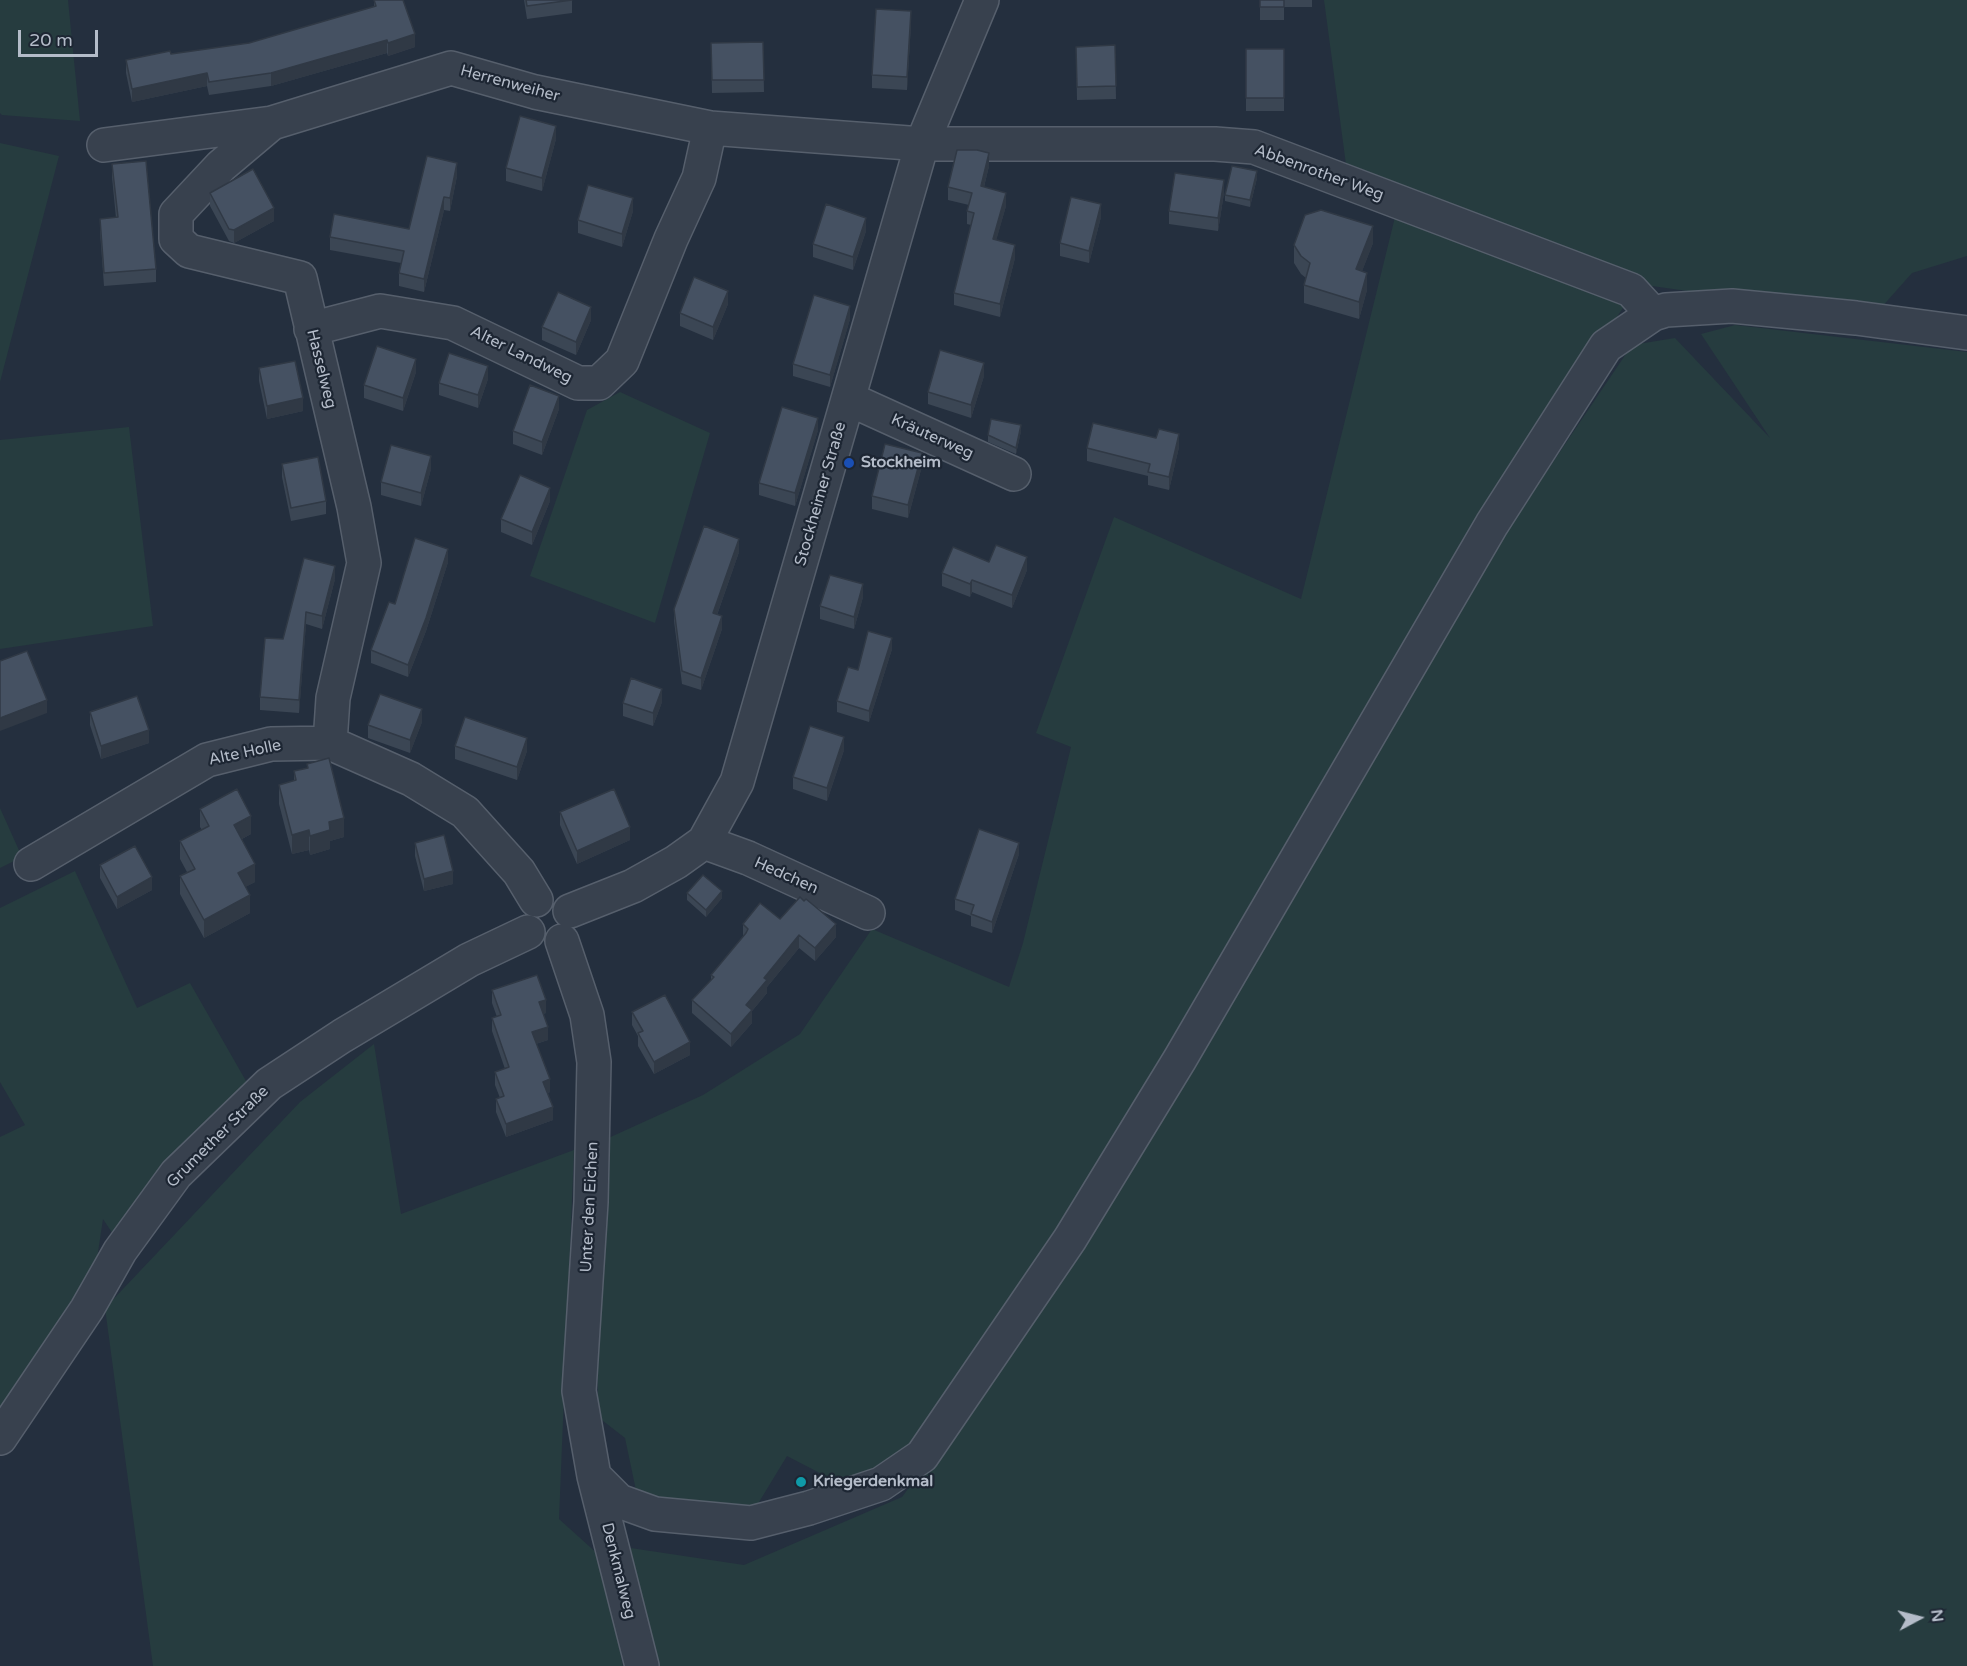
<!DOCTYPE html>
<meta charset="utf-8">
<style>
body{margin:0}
#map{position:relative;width:1967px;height:1666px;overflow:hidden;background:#242f3e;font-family:"Varela Round",sans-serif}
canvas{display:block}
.north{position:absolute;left:1889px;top:1588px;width:60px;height:60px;-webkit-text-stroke:4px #1d2633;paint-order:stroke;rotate:83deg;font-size:16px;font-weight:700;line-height:24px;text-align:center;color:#b4bcc9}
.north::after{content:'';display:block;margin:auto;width:21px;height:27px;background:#b4bcc9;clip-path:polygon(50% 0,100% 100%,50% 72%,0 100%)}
.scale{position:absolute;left:18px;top:30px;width:80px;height:27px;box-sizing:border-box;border:3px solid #b4bcc9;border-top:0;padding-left:8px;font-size:18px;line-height:21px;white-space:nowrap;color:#b4bcc9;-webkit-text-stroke:4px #1d2633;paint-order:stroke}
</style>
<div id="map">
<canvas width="1967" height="1666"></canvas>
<div class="north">N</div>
<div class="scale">20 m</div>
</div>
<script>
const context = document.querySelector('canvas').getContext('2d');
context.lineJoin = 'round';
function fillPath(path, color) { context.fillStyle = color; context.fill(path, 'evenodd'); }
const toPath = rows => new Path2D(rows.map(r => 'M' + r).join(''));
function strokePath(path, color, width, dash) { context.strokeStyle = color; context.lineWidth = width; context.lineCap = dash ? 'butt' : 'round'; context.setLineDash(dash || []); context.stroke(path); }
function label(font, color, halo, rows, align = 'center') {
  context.font = font + ' "Varela Round",sans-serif'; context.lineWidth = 4.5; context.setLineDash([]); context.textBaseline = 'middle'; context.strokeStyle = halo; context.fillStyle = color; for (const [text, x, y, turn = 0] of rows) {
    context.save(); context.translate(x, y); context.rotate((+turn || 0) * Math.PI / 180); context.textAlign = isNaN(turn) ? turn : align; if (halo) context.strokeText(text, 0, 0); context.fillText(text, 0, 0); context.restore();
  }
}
const green = toPath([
 [0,0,68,0,80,121,2,115,0,113],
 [1324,0,1967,0,1967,256,1912,273,1880,309,1828,311,1631,283,1347,172],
 [0,143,59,156,0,382],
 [1396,213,1629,299,1476,526,1501,539,1632,345,1675,338,1770,438,1701,334,1735,325,1967,352,1967,1666,654,1666,624,1547,744,1565,902,1497,1033,1321,1452,626,1432,606,1029,1283,881,1484,841,1484,787,1456,739,1535,642,1519,625,1438,598,1417,597,1297,604,1140,703,1095,800,1034,872,929,1009,987,1023,943,1071,747,1036,733,1114,517,1301,599],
 [620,392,710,433,655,623,530,576,587,410],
 [129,427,153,626,0,649,0,440],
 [0,808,22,857,0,868],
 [75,871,137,1008,190,983,250,1088,115,1237,103,1219,95,1272,0,1410,0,1137,25,1125,0,1082,0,908],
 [374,1044,401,1214,574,1150,559,1519,600,1556,623,1666,153,1666,105,1308,300,1102]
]);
const minor = toPath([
 [272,123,221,166,176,214,176,239,189,251,300,278,354,507,364,563,333,698,330,743],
 [104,145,272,123,451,68,535,92,710,128,922,144,1215,144,1254,147,1631,290,1653,314],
 [311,329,380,311,453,323,578,383,599,383,622,361,671,239,699,178,710,128],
 [849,399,1014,474],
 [704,842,748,858,868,913],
 [31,864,207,760,271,744,330,743,411,779,465,812,519,872,536,900],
 [570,911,633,886,676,862,704,842,737,782,922,144,982,0],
 [562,941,587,1015,594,1062,591,1202,579,1391,594,1476,642,1666],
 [0,1438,87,1309,120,1251,176,1174,269,1084,342,1036,469,960,528,932],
 [594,1476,619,1501,655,1514,751,1523,809,1508,881,1484,922,1456,1070,1239,1180,1059,1492,524,1606,346,1653,314,1666,310,1732,306,1856,318,1967,333]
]);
const wall = toPath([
 [374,0,403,0,415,47,388,56,387,53,271,86,209,95,207,86,132,102,126,73,126,60,249,43,374,7],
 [524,0,572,0,572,13,527,19],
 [1260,0,1312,0,1312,7,1284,7,1284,20,1260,20],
 [911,24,907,90,872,88,872,75],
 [763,42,764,92,712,93,711,43],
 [1115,45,1116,99,1077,100,1076,47],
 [1246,49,1284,49,1284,111,1246,111],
 [556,139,542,191,506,181,506,168],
 [112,164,156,269,156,282,104,286,100,232,100,219,116,218,112,177],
 [989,166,984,187,1006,206,996,240,1015,258,1000,317,954,305,954,293,971,225,967,224,967,211,969,205,948,200,948,187],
 [457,176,450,211,444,210,424,292,399,286,399,273,401,263,330,250,330,237,409,229],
 [1257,178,1250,207,1225,201,1225,195],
 [210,193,274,221,234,243,229,241,210,206],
 [1224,193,1218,231,1169,224,1169,211],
 [633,211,622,247,578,233,578,220],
 [1101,217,1089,263,1060,256,1060,243],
 [866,231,853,270,813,257,813,244],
 [1373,243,1362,271,1367,290,1359,319,1304,303,1304,285,1306,278,1301,274,1294,263,1294,245],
 [728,304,713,340,680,326,680,313],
 [850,319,830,387,793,376,793,364],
 [591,320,576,355,542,340,542,327],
 [259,368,303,411,267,419,259,381],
 [416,372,403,411,364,398,364,385],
 [984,376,971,418,928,404,928,392],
 [488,379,478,408,439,395,439,383],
 [559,409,542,455,513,444,513,431],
 [818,430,795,506,759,495,759,483],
 [1021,431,1016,454,988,442,988,435],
 [1179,447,1169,490,1148,485,1148,476,1087,461,1087,448],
 [282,464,326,501,326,514,291,521,282,477],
 [922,466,908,518,872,509,872,496],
 [431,469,421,506,381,495,381,482],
 [550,501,532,545,501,532,501,519],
 [739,552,717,615,722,629,701,690,682,684,674,621,674,609],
 [448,562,426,631,408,677,371,663,371,650,395,604],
 [989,562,1027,570,1012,608,972,592,970,597,942,586,942,573],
 [335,579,322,629,306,624,299,713,260,710,260,697,283,639],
 [863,597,854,629,820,619,820,606],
 [892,649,869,722,837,712,837,701,858,670],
 [662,702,653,726,623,716,623,703],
 [90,712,149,743,101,759,90,725],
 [422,722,410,753,368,738,368,725],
 [455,746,527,751,517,780,455,759],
 [844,750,827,801,793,789,793,777],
 [307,764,344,837,330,841,330,849,310,855,309,850,292,854,279,804,279,785,294,781,294,771,307,768],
 [200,809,251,834,242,839,255,882,245,887,250,913,204,938,180,894,180,876,187,872,180,859,180,841,202,830,200,827],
 [560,812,630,840,577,864,560,825],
 [415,843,453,884,424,891,415,856],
 [1019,854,992,933,971,926,971,916,955,910,955,899],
 [100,865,152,890,117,909,100,878],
 [687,893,722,898,706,917,687,900],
 [780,919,836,937,815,961,799,948,767,987,767,993,752,1011,752,1023,731,1047,692,1013,692,1000,711,980,711,975,743,937,743,924],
 [492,990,546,1013,543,1014,548,1040,536,1044,550,1092,548,1093,553,1120,506,1137,496,1112,496,1099,500,1098,495,1085,495,1072,505,1069,492,1031,492,1018,497,1017,492,1003],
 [632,1012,690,1055,654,1074,638,1046,638,1036,632,1025]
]);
const shadedWall = toPath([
 [911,11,911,24,907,90,907,77],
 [415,34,415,47,388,56,388,43],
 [387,40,387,53,271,86,271,73],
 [207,73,207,86,132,102,132,89],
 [556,126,556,139,542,191,542,178],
 [989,153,989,166,981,199,981,186],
 [457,163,457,176,450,211,450,198],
 [1257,171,1257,178,1250,207,1250,200],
 [1224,180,1224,193,1218,231,1218,218],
 [1006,193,1006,206,993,252,993,239],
 [444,197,444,210,424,292,424,279],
 [633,198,633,211,622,247,622,234],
 [1101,204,1101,217,1089,263,1089,251],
 [274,208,274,221,234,243,234,230],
 [866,218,866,231,853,270,853,257],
 [1373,226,1373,243,1356,287,1356,269],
 [1015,245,1015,258,1000,317,1000,304],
 [1367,273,1367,290,1359,319,1359,302],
 [728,291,728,304,713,340,713,327],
 [850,306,850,319,830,387,830,375],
 [591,307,591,320,576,355,576,342],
 [416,359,416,372,403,411,403,398],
 [984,363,984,376,971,418,971,405],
 [488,366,488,379,478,408,478,395],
 [559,396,559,409,542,455,542,442],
 [303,398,303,411,267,419,267,406],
 [818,418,818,430,795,506,795,493],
 [1021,425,1021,431,1016,454,1016,448],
 [1179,434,1179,447,1169,490,1169,477],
 [922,453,922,466,908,518,908,505],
 [431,456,431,469,421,506,421,493],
 [550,488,550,501,532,545,532,532],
 [739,539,739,552,713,626,713,613],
 [448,549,448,562,426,631,408,677,408,665],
 [1027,557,1027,570,1012,608,1012,595],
 [335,566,335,579,322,629,322,616],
 [972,580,972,592,970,597,970,584],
 [863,584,863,597,854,629,854,617],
 [306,612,306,624,299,713,299,700],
 [722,616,722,629,701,690,701,678],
 [892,638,892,649,869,722,869,711],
 [662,689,662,702,653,726,653,713],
 [47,700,47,713,0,731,0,718],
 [422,709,422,722,410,753,410,740],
 [149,730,149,743,101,759,101,746],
 [844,737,844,750,827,801,827,788],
 [527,738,527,751,517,780,517,767],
 [251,816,251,834,234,843,234,825],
 [344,818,344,837,330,841,330,849,310,855,310,836,329,822],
 [630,827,630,840,577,864,577,851],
 [309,830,309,850,292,854,292,835],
 [1019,843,1019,854,992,933,992,922],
 [255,864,255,882,238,891,238,873],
 [453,871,453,884,424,891,424,879],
 [152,877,152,890,117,909,117,897],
 [722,891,722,898,706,917,706,910],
 [250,895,250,913,204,938,204,920],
 [836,924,836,937,815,961,815,948],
 [799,935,799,948,767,987,767,993,752,1011,752,1023,731,1047,731,1034,746,1005,764,978],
 [546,1000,546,1013,539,1015,539,1002],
 [548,1027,548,1040,532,1045,532,1032],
 [690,1042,690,1055,654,1074,654,1062],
 [550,1079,550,1092,543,1095,543,1082],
 [553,1107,553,1120,506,1137,506,1124]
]);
const building = toPath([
 [374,0,403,0,415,34,388,43,387,40,271,73,209,82,207,73,132,89,126,60,170,51,171,54,249,43,376,6,374,0],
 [526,0,572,0,527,6,526,0],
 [1260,0,1284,0,1284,7,1260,7,1260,0],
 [876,9,911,11,907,77,872,75,876,9],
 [763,42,764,80,712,80,711,43,763,42],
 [1115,45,1116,86,1077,87,1076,47,1115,45],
 [1246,49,1284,49,1284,98,1246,98,1246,49],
 [520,116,556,126,542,178,506,168,520,116],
 [957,150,977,150,989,153,981,186,1006,193,993,239,1015,245,1000,304,954,293,974,213,967,211,972,193,948,187,957,150],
 [427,156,457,163,450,198,444,197,424,279,399,273,404,251,330,237,334,214,409,229,427,156],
 [146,161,156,269,104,273,100,219,118,217,112,164,146,161],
 [1232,166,1257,171,1250,200,1225,195,1232,166],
 [253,169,274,208,234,230,229,229,210,193,253,169],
 [1175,173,1224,180,1218,218,1169,211,1175,173],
 [588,185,633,198,622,234,578,220,588,185],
 [1071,197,1101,204,1089,251,1060,243,1071,197],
 [826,204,866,218,853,257,813,244,826,204],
 [1321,210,1373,226,1356,269,1367,273,1359,302,1304,285,1310,263,1301,256,1294,245,1305,215,1321,210],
 [694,277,728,291,713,327,680,313,694,277],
 [558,292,591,307,576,342,542,327,558,292],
 [814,295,850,306,830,375,793,364,814,295],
 [377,346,416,359,403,398,364,385,377,346],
 [940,350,984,363,971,405,928,392,940,350],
 [449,353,488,366,478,395,439,383,449,353],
 [295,361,303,398,267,406,259,368,295,361],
 [530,385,559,396,542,442,513,431,530,385],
 [782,407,818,418,795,493,759,483,782,407],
 [991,419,1021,425,1016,448,988,435,991,419],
 [1093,423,1156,438,1159,429,1179,434,1169,477,1148,472,1150,464,1087,448,1093,423],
 [885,444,922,453,908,505,872,496,885,444],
 [391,445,431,456,421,493,381,482,391,445],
 [318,457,326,501,291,508,282,464,318,457],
 [520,475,550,488,532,532,501,519,520,475],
 [704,526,739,539,713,613,722,616,701,678,682,671,674,609,704,526],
 [415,538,448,549,426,618,408,665,371,650,389,602,395,604,415,538],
 [996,545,1027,557,1012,595,972,580,970,584,942,573,953,547,989,562,996,545],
 [304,558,335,566,322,616,306,612,299,700,260,697,265,638,283,639,304,558],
 [830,575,863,584,854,617,820,606,830,575],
 [868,631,892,638,869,711,837,701,848,667,858,670,868,631],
 [27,651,47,700,0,718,0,661,27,651],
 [631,678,662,689,653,713,623,703,631,678],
 [380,694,422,709,410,740,368,725,380,694],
 [137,696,149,730,101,746,90,712,137,696],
 [465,717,527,738,517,767,455,746,465,717],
 [810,726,844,737,827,788,793,777,810,726],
 [329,758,344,818,329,822,330,830,310,836,309,830,292,835,279,785,296,780,294,771,308,768,307,764,329,758],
 [237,789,251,816,234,825,255,864,238,873,250,895,204,920,180,876,195,869,180,841,209,826,200,809,237,789],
 [614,789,630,827,577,851,560,812,614,789],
 [979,829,1019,843,992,922,971,914,974,905,955,899,979,829],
 [444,835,453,871,424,879,415,843,444,835],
 [135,846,152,877,117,897,100,865,135,846],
 [703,875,722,891,706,910,687,893,703,875],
 [800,897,804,901,806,899,836,924,815,948,799,935,764,978,767,980,746,1005,752,1010,731,1034,692,1000,714,977,711,975,746,933,748,929,743,924,760,903,780,919,800,897],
 [537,975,546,1000,539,1002,548,1027,532,1032,550,1079,543,1082,553,1107,506,1124,496,1099,504,1096,495,1072,509,1067,492,1018,501,1015,492,990,537,975],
 [665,995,690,1042,654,1062,638,1033,643,1031,632,1012,665,995]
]);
const markers = [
 [849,463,6,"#1a4fb4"],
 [801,1482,6,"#0f9aa8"]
];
const streetNames = [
 ["Herrenweiher",510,84,15],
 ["Abbenrother Weg",1319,173,20],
 ["Alter Landweg",521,355,26],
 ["Hasselweg",321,369,76],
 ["Kräuterweg",932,437,24],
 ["Stockheimer Straße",821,494,-74],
 ["Alte Holle",245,753,-12],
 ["Hedchen",786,876,24],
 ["Grumether Straße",218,1137,-45],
 ["Unter den Eichen",590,1207,-87],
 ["Denkmalweg",618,1571,76]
];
const poiNames = [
 ["Stockheim",861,463],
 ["Kriegerdenkmal",813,1482]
];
fillPath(green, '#263c3f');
strokePath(minor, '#565f6c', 36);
strokePath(minor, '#38414e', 33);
fillPath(wall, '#3b4654');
fillPath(shadedWall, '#303945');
fillPath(building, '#455162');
strokePath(building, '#303945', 1.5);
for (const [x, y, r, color] of markers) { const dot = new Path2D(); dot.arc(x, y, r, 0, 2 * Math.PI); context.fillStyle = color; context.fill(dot); strokePath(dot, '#1d2633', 2); }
label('16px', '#b4bcc9', '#1d2633', streetNames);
label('bold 16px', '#b4bcc9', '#1d2633', poiNames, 'left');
</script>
